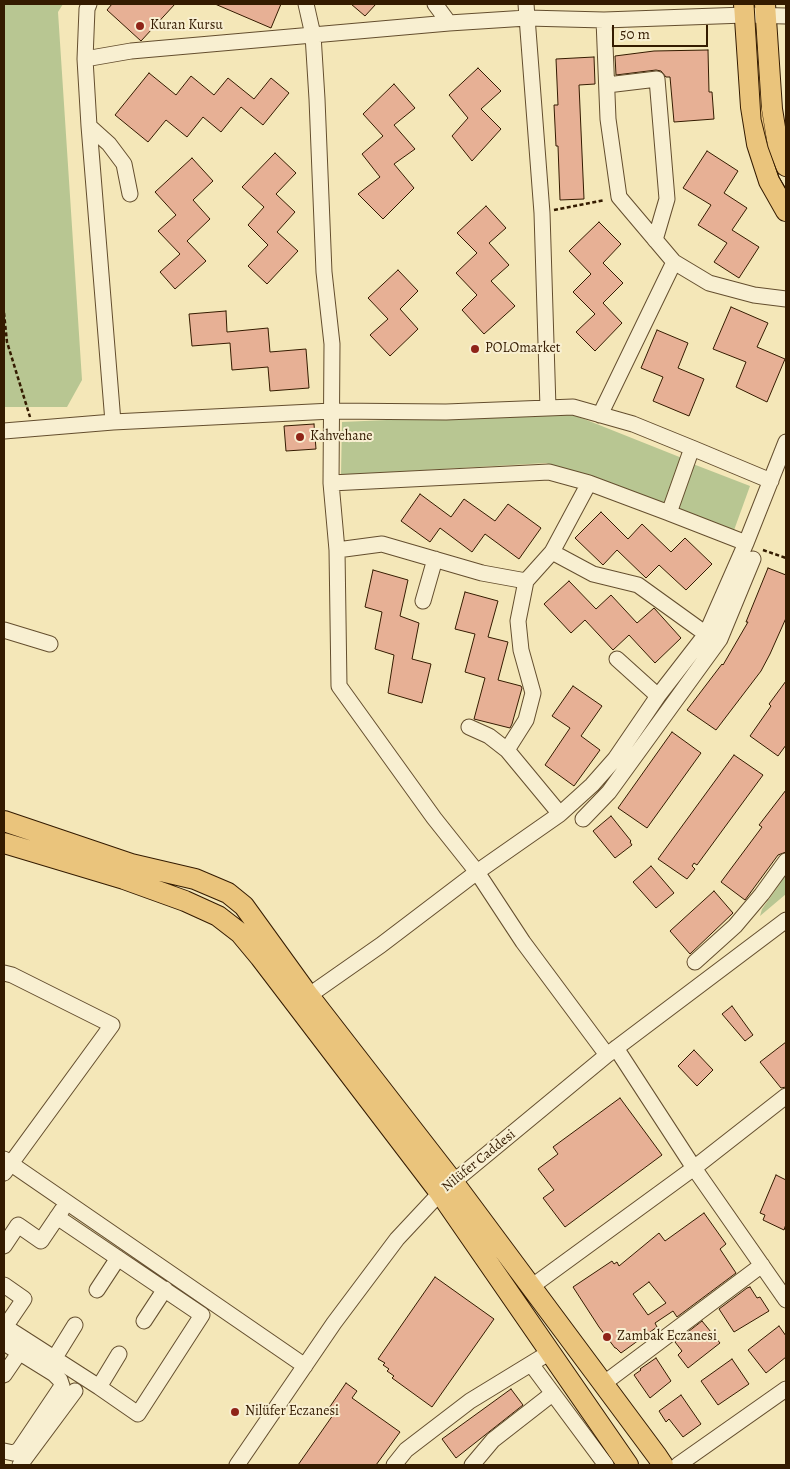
<!DOCTYPE html>
<meta charset="utf-8">
<style>
body{margin:0}
#map{position:relative;width:790px;height:1469px;overflow:hidden;background:#f4e7b8;font-family:Alegreya,serif}
canvas{display:block}
.frame{position:absolute;inset:0;border:5px solid #341b00;pointer-events:none}
.scale{position:absolute;left:612px;top:25px;width:96px;height:22px;box-sizing:border-box;border:2px solid #341b00;border-top:0;padding-left:6px;font-size:15px;line-height:18px;white-space:nowrap;color:#341b00;-webkit-text-stroke:4px #f8efd1;paint-order:stroke}
</style>
<div id="map">
<canvas width="790" height="1469"></canvas>
<div class="frame"></div>
<div class="scale">50 m</div>
</div>
<script>
const context = document.querySelector('canvas').getContext('2d');
context.lineJoin = 'round';
function fillPath(path, color) { context.fillStyle = color; context.fill(path, 'evenodd'); }
const toPath = rows => new Path2D(rows.map(r => 'M' + r).join(''));
function strokePath(path, color, width, dash) { context.strokeStyle = color; context.lineWidth = width; context.lineCap = dash ? 'butt' : 'round'; context.setLineDash(dash || []); context.stroke(path); }
function label(font, color, halo, rows, align = 'center') {
  context.font = font + ' Alegreya,serif'; context.lineWidth = 4; context.setLineDash([]); context.textBaseline = 'middle'; context.strokeStyle = halo; context.fillStyle = color; for (const [text, x, y, turn = 0] of rows) {
    context.save(); context.translate(x, y); context.rotate((+turn || 0) * Math.PI / 180); context.textAlign = isNaN(turn) ? turn : align; if (halo) context.strokeText(text, 0, 0); context.fillText(text, 0, 0); context.restore();
  }
}
const green = toPath([
 [4,4,63,4,58,12,82,380,67,407,4,407],
 [544,413,574,415,682,458,665,506,546,463,341,475,342,422],
 [693,464,750,486,733,533,675,511],
 [786,875,786,894,760,916,762,909]
]);
const building = toPath([
 [112,4,175,4,141,41,107,10,112,4],
 [215,4,281,4,271,28,215,4],
 [351,4,376,4,365,16,351,4],
 [708,50,709,92,712,92,714,119,674,122,670,77,666,77,661,71,656,70,616,75,615,56,654,51,708,50],
 [594,57,595,84,579,85,584,199,560,200,558,146,556,146,554,105,558,105,556,59,594,57],
 [478,68,501,91,481,109,501,129,472,161,452,136,468,118,449,95,478,68],
 [149,73,176,95,191,76,214,95,228,78,254,99,271,78,289,93,263,125,241,107,221,132,203,117,187,137,166,120,148,142,115,115,149,73],
 [394,84,415,108,394,125,415,149,394,164,414,188,383,219,358,194,380,177,362,154,383,136,363,114,394,84],
 [707,151,738,171,724,193,747,208,732,230,759,247,739,278,714,262,727,243,698,225,711,205,683,188,707,151],
 [275,153,296,173,276,194,295,212,277,232,298,251,267,284,248,266,268,245,248,225,264,207,242,187,275,153],
 [192,158,213,181,193,200,210,219,187,241,206,261,175,289,160,272,180,254,158,231,176,215,155,192,192,158],
 [486,206,506,228,489,243,509,265,491,281,515,306,484,334,462,310,477,295,456,273,477,253,457,233,486,206],
 [599,222,621,244,603,263,623,283,603,303,622,323,595,351,576,332,595,314,573,292,591,274,569,251,599,222],
 [398,270,418,291,400,309,418,329,390,356,370,335,388,319,368,298,398,270],
 [731,307,768,323,757,347,785,359,767,402,736,387,746,362,713,349,731,307],
 [226,311,227,332,268,328,270,352,306,349,309,388,270,391,268,367,232,370,230,343,192,346,189,314,226,311],
 [657,330,688,343,678,368,704,379,689,416,653,401,663,377,641,368,657,330],
 [314,424,316,449,286,451,284,426,314,424],
 [420,494,451,517,464,499,495,521,508,504,541,528,519,559,485,534,472,552,440,528,430,542,401,521,420,494],
 [601,512,628,539,642,524,671,552,685,538,712,564,686,590,659,565,646,578,617,550,603,565,575,538,601,512],
 [768,568,786,575,786,618,770,654,761,671,716,730,687,710,722,664,723,665,748,622,746,622,768,568],
 [373,570,408,580,400,616,419,623,412,659,431,664,422,703,388,693,394,655,375,649,382,612,365,607,373,570],
 [569,581,596,609,611,595,637,623,654,608,681,638,655,663,629,635,613,650,585,620,571,633,544,604,569,581],
 [465,592,498,601,488,637,508,642,498,680,521,686,522,688,512,724,510,728,474,719,485,678,465,672,475,634,455,629,465,592],
 [786,681,786,745,778,756,750,736,771,706,769,704,786,681],
 [573,686,602,706,581,736,600,750,574,786,545,765,570,728,552,716,573,686],
 [672,732,701,753,647,828,618,808,672,732],
 [734,755,763,775,697,865,694,863,692,866,695,869,687,879,658,859,734,755],
 [786,790,786,852,778,855,745,900,721,882,762,827,759,825,786,790],
 [611,816,631,841,630,842,632,845,615,858,593,831,611,816],
 [651,866,674,893,656,908,633,882,651,866],
 [714,891,733,913,690,954,670,931,714,891],
 [732,1006,753,1035,745,1041,722,1014,732,1006],
 [786,1042,786,1087,781,1088,760,1062,786,1042],
 [694,1050,713,1070,697,1086,678,1066,694,1050],
 [620,1098,662,1155,565,1227,543,1198,554,1190,538,1169,558,1154,553,1147,620,1098],
 [776,1175,786,1180,786,1224,784,1230,763,1220,765,1215,760,1213,776,1175],
 [704,1213,726,1244,720,1249,736,1273,677,1317,673,1311,655,1323,657,1327,621,1353,616,1348,615,1348,599,1327,573,1287,612,1261,614,1264,617,1262,619,1266,659,1233,665,1241,704,1213],
 [649,1282,666,1303,648,1315,633,1294,649,1282],
 [435,1277,494,1319,432,1407,392,1378,394,1376,387,1371,389,1369,383,1365,385,1363,378,1359,435,1277],
 [750,1287,757,1298,760,1297,769,1311,734,1332,719,1309,747,1288,750,1287],
 [702,1321,720,1343,688,1368,678,1355,682,1351,675,1342,702,1321],
 [779,1326,786,1336,786,1357,766,1373,748,1350,779,1326],
 [656,1358,671,1381,650,1398,634,1375,641,1370,640,1369,656,1358],
 [732,1359,749,1384,718,1405,701,1381,732,1359],
 [346,1383,357,1391,352,1398,400,1432,376,1465,298,1465,333,1415,327,1411,346,1383],
 [511,1389,523,1405,456,1458,442,1439,511,1389],
 [681,1395,701,1424,683,1437,669,1419,666,1422,659,1411,681,1395]
]);
const path = toPath([
 [554,210,605,200],
 [4,313,7,342,30,417],
 [763,550,786,558]
]);
const minor = toPath([
 [89,4,87,9,85,59,89,126,109,144,124,164,130,194],
 [306,4,313,35,317,99,324,272,332,344,331,483,337,550],
 [435,4,449,23],
 [526,4,542,213,548,408],
 [604,20,608,119,619,197,674,262,709,283,754,295,786,299],
 [85,59,131,51,449,23,527,18,604,20,745,15,786,16],
 [607,85,657,79,667,199,655,240],
 [89,126,113,422,332,411,446,412,573,407,633,424,692,448],
 [600,415,674,262],
 [4,431,113,422],
 [331,483,549,472,589,483],
 [669,513,746,543],
 [552,552,593,574,638,585,706,634],
 [526,581,552,552,589,483,669,513,692,448,771,481],
 [423,601,435,559],
 [4,630,50,644],
 [617,659,658,696],
 [469,727,489,736,507,750],
 [560,814,507,750,526,720,533,693,521,650,518,621,526,581,482,573,382,544,337,550,339,686,434,818,477,872,523,942,607,1055],
 [583,819,609,792,720,639,753,559],
 [695,962,735,926,762,894,786,861],
 [4,973,12,975,112,1025,4,1173],
 [301,1001,381,945,477,872,560,814,592,785,615,759,658,696,706,634,746,543,786,442],
 [616,1048,694,1168,786,1300],
 [4,1159,305,1366],
 [4,1246,18,1225,41,1241,62,1210],
 [4,1285,24,1299,5,1327],
 [531,1287,694,1168,786,1096],
 [97,1290,118,1258],
 [144,1321,165,1289],
 [4,1326,99,1387,138,1414,202,1315,57,1217],
 [4,1343,54,1374,60,1380,62,1386,19,1450,13,1453,4,1451],
 [54,1359,75,1325],
 [531,1364,606,1465],
 [4,1375,19,1353],
 [603,1384,762,1265],
 [99,1387,119,1354],
 [20,1465,75,1391],
 [237,1465,334,1323,397,1239,440,1193,607,1055,786,920],
 [394,1465,406,1450,470,1401,542,1357,551,1353],
 [472,1465,493,1440,552,1394],
 [678,1465,786,1389]
]);
const major = toPath([
 [744,4,751,107,757,144,769,181,786,211],
 [765,4,772,109,778,146,786,166],
 [4,821,131,864,195,879,228,893,244,906,309,996,454,1183,657,1456,663,1465],
 [4,843,124,879,185,901,218,916,240,933,260,957,440,1193,628,1465]
]);
const tram = toPath([
 [754,4,761,119,768,147,779,177,786,189]
]);
const markers = [
 [140,26,5,"#8f2418"],
 [475,349,5,"#8f2418"],
 [300,437,5,"#8f2418"],
 [607,1337,5,"#8f2418"],
 [235,1412,5,"#8f2418"]
];
const poiNames = [
 ["Kuran Kursu",150,26],
 ["POLOmarket",485,349],
 ["Kahvehane",310,437],
 ["Zambak Eczanesi",617,1337],
 ["Nilüfer Eczanesi",245,1412]
];
const streetNames = [
 ["Nilüfer Caddesi",479,1161,-39]
];
fillPath(green, '#b8c692');
fillPath(building, '#e7b095');
strokePath(building, '#341b00', 1);
strokePath(minor, '#644e2e', 17);
strokePath(major, '#341b00', 22);
strokePath(path, '#341b00', 2.5, [4, 2.5]);
strokePath(minor, '#f8efd1', 15);
strokePath(major, '#eac47c', 20);
strokePath(tram, '#341b00', 1);
for (const [x, y, r, color] of markers) { const dot = new Path2D(); dot.arc(x, y, r, 0, 2 * Math.PI); context.fillStyle = color; context.fill(dot); strokePath(dot, '#f8efd1', 2); }
label('14px', '#341b00', '#f8efd1', poiNames, 'left');
label('14px', '#341b00', '#f8efd1', streetNames);
</script>
